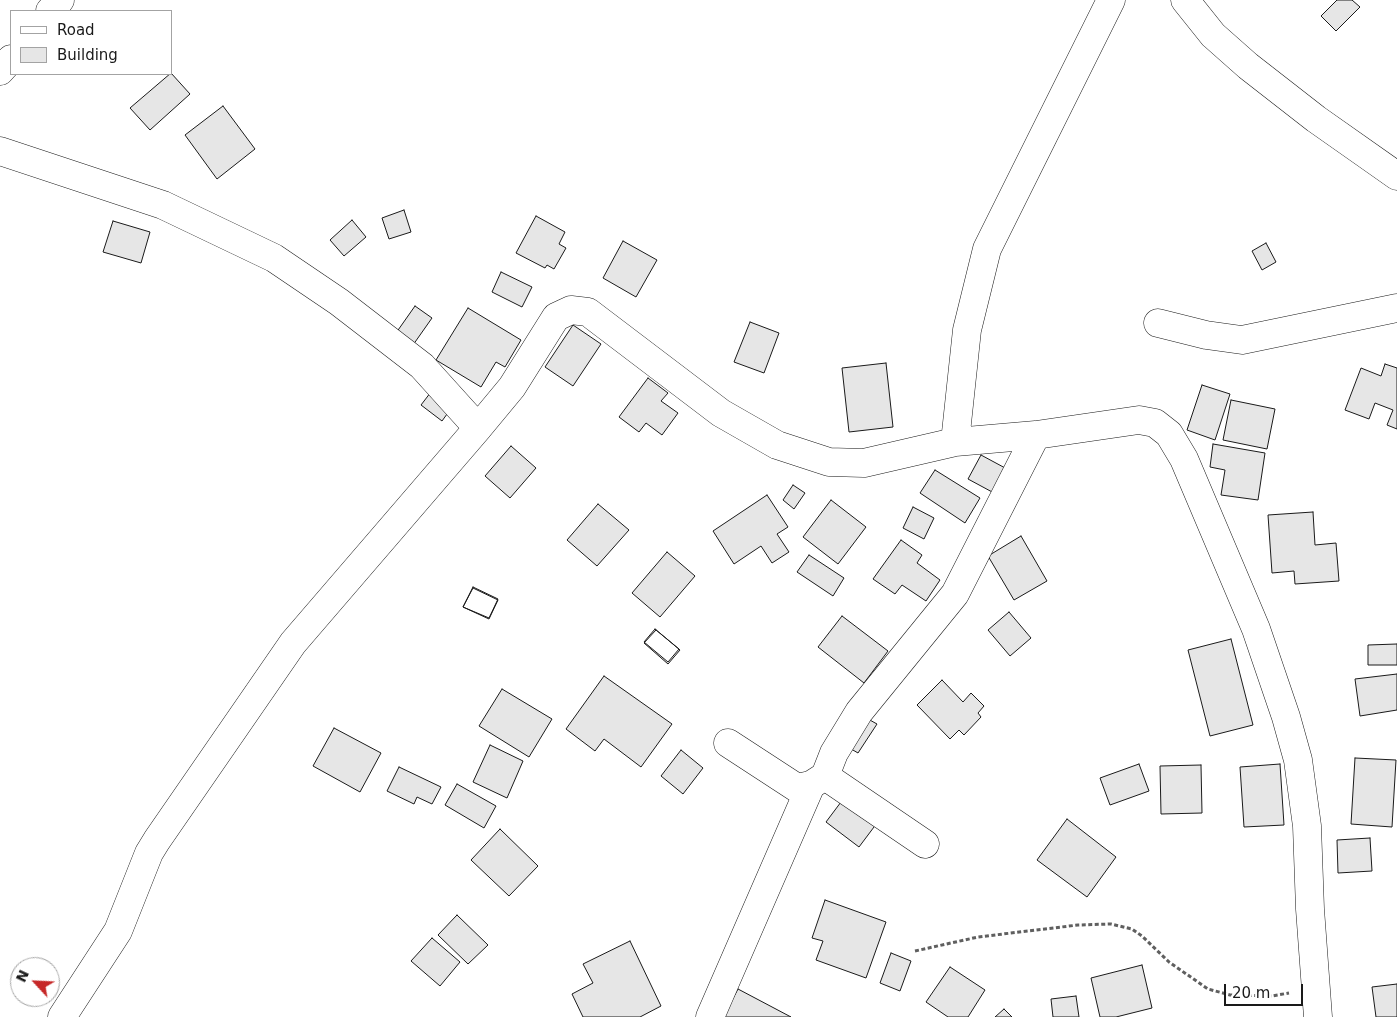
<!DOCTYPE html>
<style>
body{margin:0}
#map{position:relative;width:1397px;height:1017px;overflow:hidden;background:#fff;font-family:"DejaVu Sans",sans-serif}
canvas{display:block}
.legend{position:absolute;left:10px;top:10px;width:162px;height:65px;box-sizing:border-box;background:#fff;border:1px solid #a3a3a3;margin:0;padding:6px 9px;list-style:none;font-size:15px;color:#1a1a1a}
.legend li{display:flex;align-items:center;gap:10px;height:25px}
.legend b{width:25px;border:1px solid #a3a3a3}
.north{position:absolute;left:10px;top:957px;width:50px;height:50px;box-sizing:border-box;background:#fff;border:1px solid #a3a3a3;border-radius:50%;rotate:295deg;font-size:14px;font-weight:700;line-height:20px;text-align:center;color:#1a1a1a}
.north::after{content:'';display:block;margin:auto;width:18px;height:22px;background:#c62828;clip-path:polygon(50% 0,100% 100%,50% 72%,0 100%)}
.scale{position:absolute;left:1224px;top:984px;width:79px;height:22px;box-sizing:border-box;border:2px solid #1a1a1a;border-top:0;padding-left:6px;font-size:15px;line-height:18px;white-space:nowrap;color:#1a1a1a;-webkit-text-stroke:4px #fff;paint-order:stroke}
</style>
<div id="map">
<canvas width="1397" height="1017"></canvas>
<ul class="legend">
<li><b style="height:6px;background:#fff"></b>Road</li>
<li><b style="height:14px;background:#e6e6e6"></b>Building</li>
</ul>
<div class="north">N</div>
<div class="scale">20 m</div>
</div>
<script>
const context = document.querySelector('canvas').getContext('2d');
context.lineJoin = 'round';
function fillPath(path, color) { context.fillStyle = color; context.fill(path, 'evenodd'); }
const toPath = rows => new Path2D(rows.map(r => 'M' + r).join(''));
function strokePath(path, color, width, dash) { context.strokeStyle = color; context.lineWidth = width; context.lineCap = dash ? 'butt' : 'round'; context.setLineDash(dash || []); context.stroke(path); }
const building = toPath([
 [1337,0,1352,0,1360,7,1336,31,1321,16,1337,0],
 [171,73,190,94,150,130,130,108,171,73],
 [223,106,255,149,217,179,185,135,223,106],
 [404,210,411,232,389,239,382,218,404,210],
 [536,216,565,232,559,244,566,248,554,269,547,265,545,268,516,253,536,216],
 [352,220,366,237,344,256,330,240,352,220],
 [113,221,150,232,141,263,103,252,113,221],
 [623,241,657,260,636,297,603,278,623,241],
 [1266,243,1276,262,1262,270,1252,251,1266,243],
 [501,272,532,287,522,307,492,292,501,272],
 [415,306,432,318,413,345,396,333,415,306],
 [468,308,521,340,505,367,496,362,481,387,436,360,468,308],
 [750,322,779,333,764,373,734,362,750,322],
 [573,325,601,344,573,386,545,367,573,325],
 [886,363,893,427,849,432,842,368,886,363],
 [1385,364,1397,368,1397,429,1387,425,1393,410,1375,403,1369,419,1345,410,1361,368,1381,376,1385,364],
 [648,378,668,393,661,401,678,413,662,435,646,423,639,432,619,417,648,378],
 [1202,385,1230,394,1215,440,1187,430,1202,385],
 [434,388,455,403,442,421,421,405,434,388],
 [1231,400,1275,409,1267,449,1223,440,1231,400],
 [1213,444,1265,453,1258,500,1221,495,1225,470,1210,467,1213,444],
 [511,446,536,468,510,498,485,476,511,446],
 [981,455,1007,469,994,493,968,479,981,455],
 [935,470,980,498,965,523,920,493,935,470],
 [793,485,805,493,794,509,783,500,793,485],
 [767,495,788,527,777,534,789,552,772,563,761,546,734,564,713,531,767,495],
 [831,500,866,527,838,564,803,537,831,500],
 [598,504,629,530,597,566,567,540,598,504],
 [913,507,934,518,924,539,903,528,913,507],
 [1313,512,1315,545,1336,543,1339,581,1295,584,1294,571,1272,573,1268,515,1313,512],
 [1021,536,1047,581,1014,600,988,556,1021,536],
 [901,540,922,555,917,563,940,580,926,601,902,585,895,594,873,579,901,540],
 [667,552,695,576,660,617,632,593,667,552],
 [809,555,844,578,833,596,797,572,809,555],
 [473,587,498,599,489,618,463,607,473,587],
 [473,588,498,600,489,619,463,607,473,588],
 [1009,612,1031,638,1010,656,988,630,1009,612],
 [842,616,888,651,864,683,818,647,842,616],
 [655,629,679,649,668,662,644,642,655,629],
 [656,630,680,650,668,664,644,643,656,630],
 [1231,639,1253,725,1210,736,1188,650,1231,639],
 [1397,644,1397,665,1368,665,1368,645,1397,644],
 [1397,674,1397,710,1360,716,1355,679,1397,674],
 [604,676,672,724,641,767,604,739,595,751,566,729,604,676],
 [942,680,963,702,971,693,984,706,978,713,981,717,964,735,959,730,950,739,917,705,942,680],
 [502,689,552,719,529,757,479,726,502,689],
 [859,714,877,724,858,753,841,743,859,714],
 [334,728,381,753,360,792,313,766,334,728],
 [490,745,523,761,507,798,473,782,490,745],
 [681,750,703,768,683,794,661,776,681,750],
 [1355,758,1396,760,1392,827,1351,824,1355,758],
 [1139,764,1149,791,1110,805,1100,778,1139,764],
 [1280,764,1284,825,1244,827,1240,767,1280,764],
 [1201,765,1202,813,1161,814,1160,766,1201,765],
 [399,767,441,787,432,804,417,797,414,804,387,791,399,767],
 [457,784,496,806,484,828,445,805,457,784],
 [847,794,880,819,859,847,826,822,847,794],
 [1067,819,1116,857,1087,897,1037,860,1067,819],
 [500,829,538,866,509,896,471,860,500,829],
 [1370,838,1372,871,1338,873,1337,840,1370,838],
 [825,900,886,922,866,978,816,960,823,941,812,938,825,900],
 [457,915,488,945,468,964,438,935,457,915],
 [432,938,460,962,440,986,411,961,432,938],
 [630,941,661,1006,640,1017,583,1017,572,994,593,983,583,964,630,941],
 [891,953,911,961,900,991,880,983,891,953],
 [1142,965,1152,1008,1116,1017,1100,1017,1091,978,1142,965],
 [950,967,985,990,968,1017,948,1017,926,1002,950,967],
 [1397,984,1397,1017,1376,1017,1372,987,1397,984],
 [738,989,791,1017,723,1017,738,989],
 [1076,996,1079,1017,1053,1017,1051,999,1076,996],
 [1004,1009,1012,1017,995,1017,1004,1009]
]);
const path = toPath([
 [915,951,978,937,1078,925,1111,924,1132,929,1142,936,1169,962,1208,989,1230,995,1272,996,1289,993]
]);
const minor = toPath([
 [1185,0,1213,35,1248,66,1316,119,1397,176],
 [50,11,60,0],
 [0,71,11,59],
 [0,151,163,205,274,258,339,302,422,366,478,428,512,387,556,317,571,310,588,312,721,413,777,445,829,462,864,463,955,442,1036,435,1139,420,1155,423,1169,434,1184,459,1256,629,1286,717,1298,760,1307,826,1310,909,1318,1017],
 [1158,323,1206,335,1242,340,1397,308],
 [955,442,967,330,987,249,1111,0],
 [728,743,797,788,811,785,825,776,834,753,859,712,955,594,1036,435],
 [825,776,925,844],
 [62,1017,118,931,149,853,157,840,293,643,478,428],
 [710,1017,811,785]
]);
fillPath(building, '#e6e6e6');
strokePath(building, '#1a1a1a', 1);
strokePath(minor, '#1a1a1a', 29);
strokePath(path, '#5f5f5f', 3, [4, 2.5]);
strokePath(minor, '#fff', 28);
</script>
